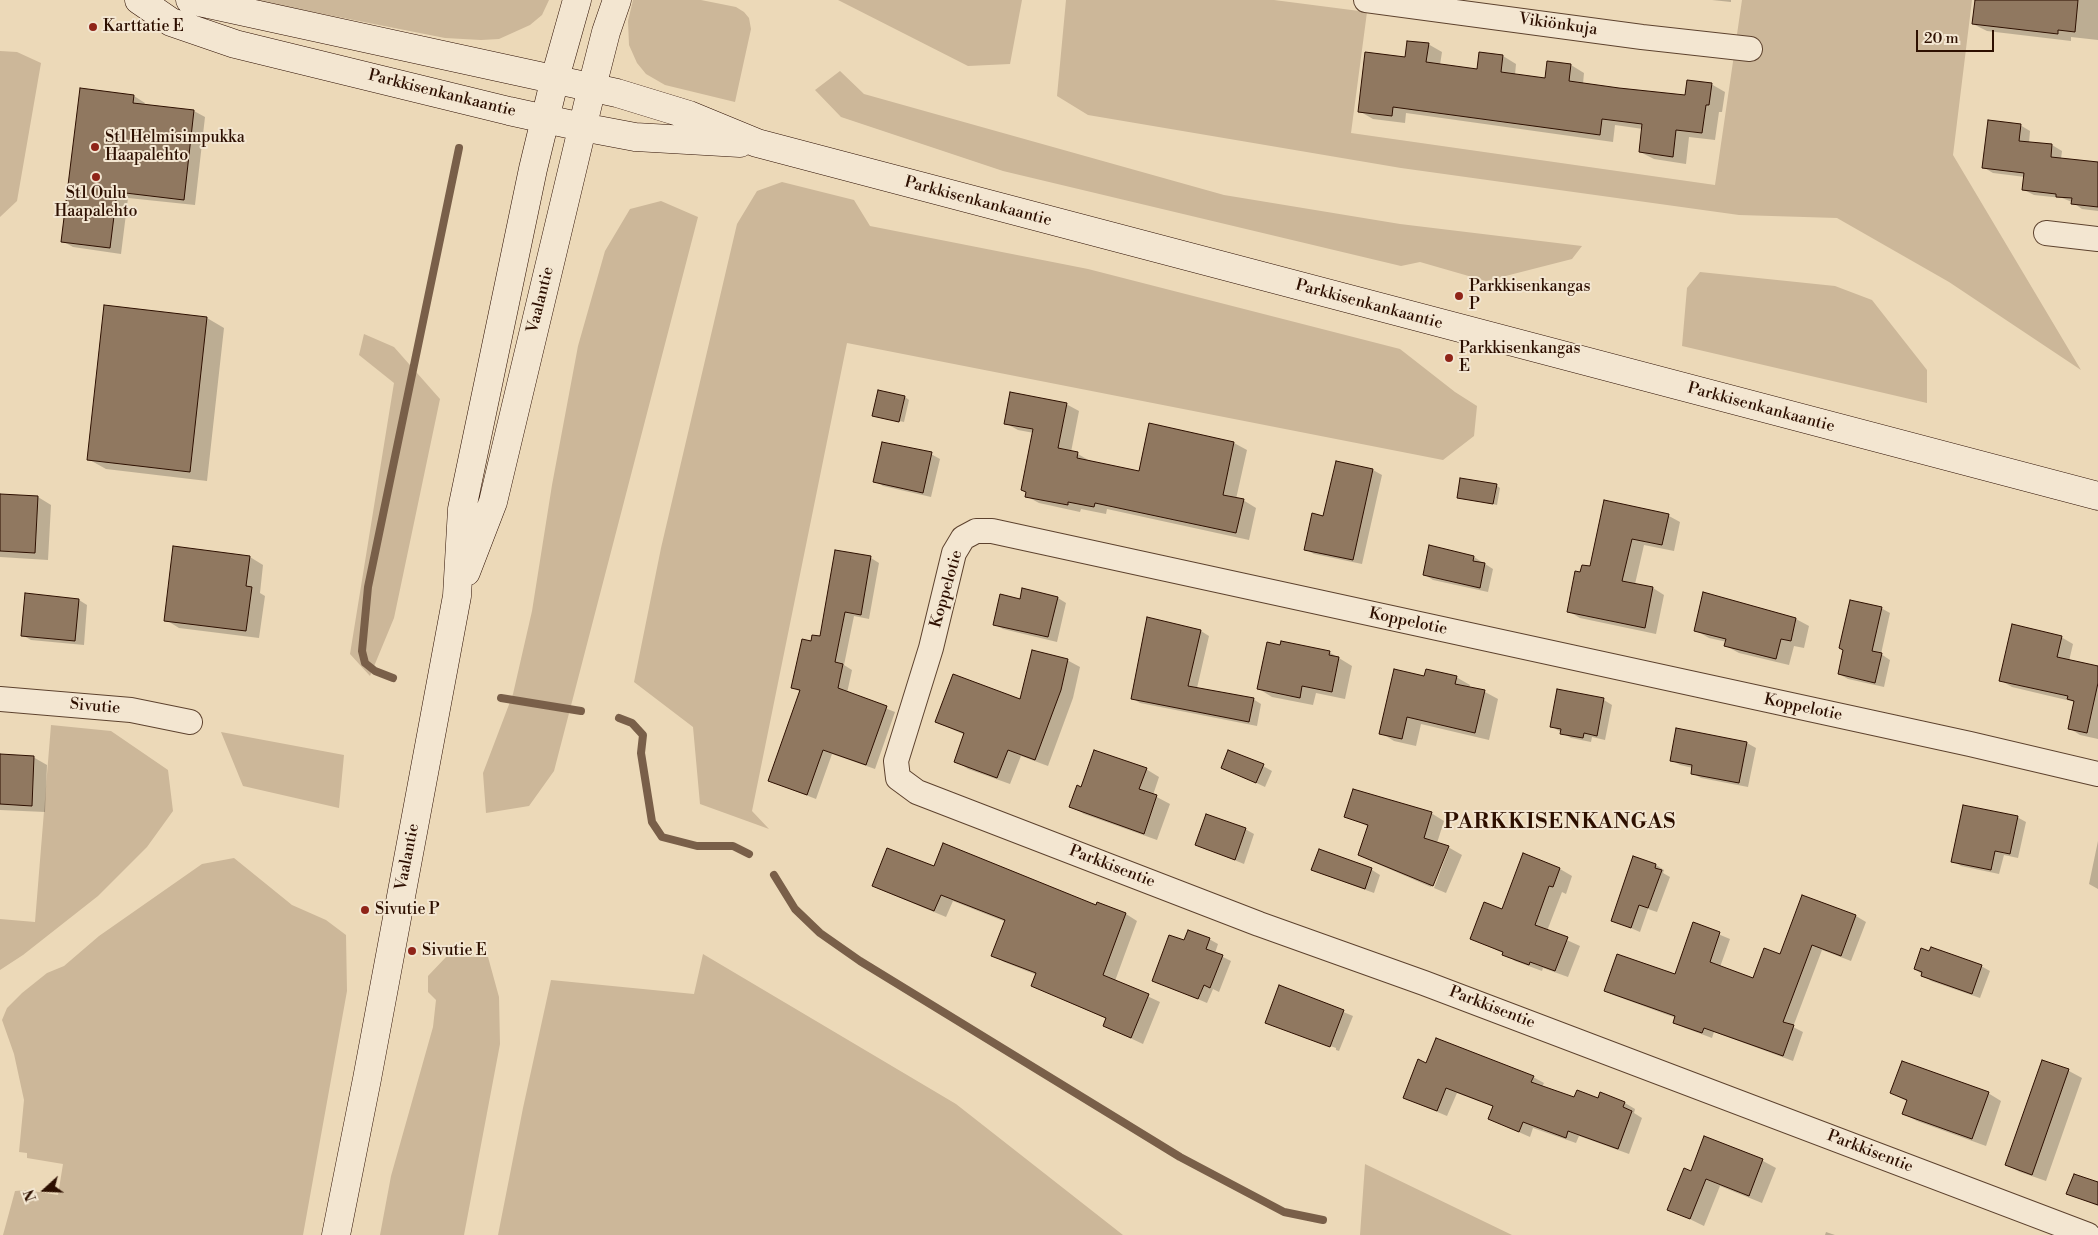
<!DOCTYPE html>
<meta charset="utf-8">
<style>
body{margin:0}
#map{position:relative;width:2098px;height:1235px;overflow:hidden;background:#ecd9b8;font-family:"Libre Bodoni",serif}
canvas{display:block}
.north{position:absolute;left:20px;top:1165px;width:50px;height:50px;-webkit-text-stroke:4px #f3e6d1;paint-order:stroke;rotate:250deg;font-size:14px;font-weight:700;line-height:20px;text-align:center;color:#2d0f00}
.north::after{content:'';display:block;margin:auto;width:18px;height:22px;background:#2d0f00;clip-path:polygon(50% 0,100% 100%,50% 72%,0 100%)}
.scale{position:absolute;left:1916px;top:30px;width:78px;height:22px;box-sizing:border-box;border:2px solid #2d0f00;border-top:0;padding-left:6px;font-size:15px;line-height:18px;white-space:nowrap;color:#2d0f00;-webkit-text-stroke:4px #f3e6d1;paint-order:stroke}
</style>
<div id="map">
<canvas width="2098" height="1235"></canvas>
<div class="north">N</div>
<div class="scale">20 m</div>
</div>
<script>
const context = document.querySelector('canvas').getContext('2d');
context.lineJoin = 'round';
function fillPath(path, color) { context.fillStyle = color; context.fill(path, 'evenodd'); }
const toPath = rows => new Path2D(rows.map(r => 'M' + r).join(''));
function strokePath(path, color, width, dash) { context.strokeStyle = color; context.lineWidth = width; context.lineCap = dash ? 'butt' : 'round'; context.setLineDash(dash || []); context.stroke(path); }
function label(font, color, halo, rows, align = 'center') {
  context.font = font + ' "Libre Bodoni",serif'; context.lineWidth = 4; context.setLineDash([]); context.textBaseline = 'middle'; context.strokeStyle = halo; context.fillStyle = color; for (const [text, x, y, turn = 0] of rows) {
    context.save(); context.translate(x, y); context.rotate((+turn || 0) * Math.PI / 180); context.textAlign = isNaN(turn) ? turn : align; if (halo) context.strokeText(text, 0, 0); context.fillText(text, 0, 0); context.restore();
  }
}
const green = toPath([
 [252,0,549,0,542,15,530,25,499,39,481,40,445,38],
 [633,0,701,0,736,7,744,12,749,18,751,29,735,102,665,85,646,74,637,63,629,45,628,21],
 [838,0,1022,0,1010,64,968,66],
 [1066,0,1274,0,1367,12,1351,133,1715,185,1742,0,1972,0,1953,155,2081,370,1949,282,1837,218,1739,215,1401,168,1088,115,1057,96],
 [0,51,17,52,41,63,17,201,0,217],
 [840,71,864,94,1224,195,1400,224,1582,246,1572,259,1486,281,1420,262,1401,266,1003,171,841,117,815,90],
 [782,182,854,200,870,226,1088,269,1400,349,1455,392,1477,406,1474,436,1443,460,847,343,752,811,769,829,700,804,693,727,634,682,661,548,737,224,757,191],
 [661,201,698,217,554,771,529,806,486,813,483,773,513,694,532,611,552,485,578,346,605,251,630,209],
 [1700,272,1835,286,1872,300,1927,370,1927,403,1682,346,1687,288],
 [364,334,394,347,440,399,394,618,370,676,350,654,394,383,359,355],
 [51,725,111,731,168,770,173,811,147,847,98,896,23,955,0,970,0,919,35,922],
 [221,732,344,755,339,808,243,786],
 [234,858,292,905,326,920,346,935,347,991,303,1235,3,1235,15,1191,26,1190,58,1195,63,1164,27,1158,27,1153,19,1152,24,1100,14,1054,2,1020,7,1008,22,993,47,973,64,966,99,936,202,864],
 [703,954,956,1104,1123,1235,498,1235,523,1108,551,980,694,994],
 [446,957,488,957,499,997,500,1044,464,1235,380,1235,391,1176,433,1027,436,1000,428,992,428,976],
 [1365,1164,1512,1235,1360,1235]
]);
const shadow = toPath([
 [1712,0,1731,0,1731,2],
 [1976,0,2098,0,2098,40,2071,37,2071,41,1987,31,1973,24],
 [1428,44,1442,52,1440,65,1478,70,1503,56,1516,64,1515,75,1546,80,1548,62,1571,65,1584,73,1583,84,1686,97,1711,84,1725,92,1722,112,1719,112,1715,140,1689,137,1686,164,1654,159,1640,152,1643,129,1615,125,1613,142,1406,113,1405,123,1373,119,1359,111,1406,58],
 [81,89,134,96,145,103,144,105,194,111,205,117,195,205,128,198,121,254,73,247,62,241],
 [2020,125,2030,131,2029,143,2052,145,2062,151,2061,159,2098,163,2098,211,2082,209,2072,202,2062,198,2034,195,2024,190,2025,177,1993,173,1983,167],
 [207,318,224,328,207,481,106,469,88,459],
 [905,397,909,400,904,422,873,415],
 [1066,404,1079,411,1071,452,1078,454,1090,461,1140,473,1150,424,1234,443,1247,450,1236,499,1243,500,1256,508,1249,540,1107,509,1106,514,1081,509,1080,512,1039,503,1026,496,1034,433,1018,430,1005,423],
 [931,454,940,459,931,497,883,486,875,481],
 [1337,462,1373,470,1382,475,1362,564,1314,554,1305,549,1324,517],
 [1496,485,1500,488,1497,505,1458,497],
 [0,495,38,497,51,505,48,560,0,557],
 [1605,502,1669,516,1680,522,1674,551,1644,545,1635,584,1653,588,1664,595,1656,634,1580,618,1568,611,1581,574,1591,568],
 [1430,546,1474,557,1493,569,1488,592,1433,580,1425,575],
 [175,548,250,557,263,565,260,593,265,596,259,638,179,628,166,620],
 [871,558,879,563,869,619,854,616,844,665,852,670,847,693,895,712,875,769,832,754,816,799,769,781,801,692,793,688,811,642,821,638],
 [1704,594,1796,619,1809,626,1804,648,1794,646,1789,665,1739,653,1726,646,1727,642,1709,638,1695,630],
 [1058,598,1066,603,1057,642,1003,629,994,624,1021,601],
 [79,600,87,605,84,645,31,640,22,635],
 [1881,608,1890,613,1881,654,1890,660,1884,687,1848,679,1839,674],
 [1201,631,1209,636,1197,688,1253,699,1261,704,1257,726,1140,703,1132,698],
 [2061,637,2073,644,2069,661,2098,667,2098,739,2080,735,2069,728,2075,702,2012,687,2000,680],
 [1329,652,1352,666,1345,699,1316,693,1313,705,1272,697,1259,689],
 [1067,660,1080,667,1073,698,1048,766,1021,756,1010,784,968,769,956,761,965,735,936,722,1021,701],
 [1456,677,1470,685,1469,688,1485,692,1498,699,1489,740,1421,724,1416,746,1394,741,1381,733,1425,678],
 [1604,700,1612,705,1605,740,1592,737,1591,742,1571,738,1551,726],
 [1677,729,1747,743,1756,748,1748,787,1701,778,1692,773,1693,768,1680,765,1671,760],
 [0,755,33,757,47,765,45,812,0,810],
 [1263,766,1272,771,1265,787,1222,767],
 [1146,769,1159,777,1153,795,1170,804,1157,840,1084,814,1070,806,1082,789],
 [1431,813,1444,821,1437,843,1448,847,1462,855,1446,893,1434,888,1449,848,1447,848,1431,887,1373,862,1360,854,1369,827,1346,816],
 [2017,817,2026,822,2018,858,2004,855,1999,874,1961,866,1953,861],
 [1245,829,1254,834,1244,864,1197,845],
 [2098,841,2098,889,2089,884],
 [1320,851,1372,870,1380,875,1374,893,1322,874,1313,869],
 [1524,855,1560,869,1572,876,1566,894,1562,892,1547,931,1580,946,1568,977,1543,968,1542,971,1515,961,1503,953,1472,939,1503,910],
 [1656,865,1664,870,1663,873,1670,877,1657,912,1648,909,1640,932,1612,920],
 [935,868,1097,906,1098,904,1126,914,1137,921,1115,981,1160,1002,1143,1044,1104,1026,1107,1019,1032,986,1037,975,1004,962,993,955,1006,922,953,901,946,917,886,892,874,886],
 [1803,896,1856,916,1866,922,1851,961,1822,950,1793,1027,1803,1032,1793,1061,1714,1032,1712,1038,1685,1028,1674,1022,1676,1018,1616,996,1605,991,1675,976,1694,924,1730,939,1720,967,1754,980,1780,956],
 [1209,939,1218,944,1215,953,1231,961,1219,992,1213,989,1207,1003,1153,980],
 [1981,966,1990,971,1980,998,1931,981,1915,969],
 [1280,986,1353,1016,1339,1051,1336,1050,1336,1048,1274,1025],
 [2043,1061,2069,1071,2082,1078,2046,1181,2020,1172,2006,1165],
 [1427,1064,1533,1077,1544,1083,1542,1087,1575,1099,1599,1100,1601,1094,1625,1103,1635,1109,1634,1113,1642,1118,1629,1154,1579,1136,1576,1143,1533,1128,1530,1137,1489,1119,1494,1107,1457,1093,1447,1116,1404,1098],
 [1892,1093,1988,1093,2001,1101,1986,1146,1917,1121,1904,1114,1908,1102],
 [1705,1138,1763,1161,1776,1168,1762,1203,1720,1186,1704,1226,1669,1209,1691,1173],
 [2098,1183,2098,1206,2068,1194],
 [1826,1232,1835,1235,1825,1235]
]);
const stream = toPath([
 [393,678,375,671,365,663,362,651,368,587,459,148],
 [501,698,581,711],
 [619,718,632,723,643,735,641,753,652,822,662,837,697,846,733,846,749,854],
 [774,875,795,909,820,933,860,961,1180,1157,1284,1212,1323,1220]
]);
const building = toPath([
 [1975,0,2078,0,2075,32,2058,30,2058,34,1972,24,1975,0],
 [1407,41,1429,43,1426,62,1477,69,1479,52,1503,55,1501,72,1545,78,1547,61,1571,64,1569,81,1619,88,1685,95,1687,80,1712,83,1709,105,1706,105,1702,133,1676,130,1673,157,1639,152,1642,124,1602,119,1600,135,1393,107,1392,116,1358,112,1365,52,1405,57,1407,41],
 [80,88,134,95,133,103,194,110,184,200,117,192,110,248,61,242,80,88],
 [1988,120,2021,124,2019,141,2052,144,2051,157,2098,162,2098,207,2071,204,2072,198,2056,197,2056,194,2022,190,2024,173,1982,168,1988,120],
 [104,305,207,317,190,472,87,460,104,305],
 [878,390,905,396,899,422,872,416,878,390],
 [1010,392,1067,403,1058,448,1078,452,1077,458,1139,471,1149,423,1234,442,1223,495,1244,499,1236,533,1095,503,1094,507,1068,502,1068,505,1025,497,1026,492,1021,490,1033,429,1004,424,1010,392],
 [882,442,932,452,923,493,873,482,882,442],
 [1336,461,1373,469,1353,560,1304,550,1312,513,1323,516,1336,461],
 [1460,478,1497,484,1493,504,1457,498,1460,478],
 [0,494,38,496,35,553,0,551,0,494],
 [1604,500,1669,514,1662,545,1632,539,1622,581,1653,587,1645,628,1567,612,1575,571,1580,572,1582,565,1590,566,1604,500],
 [1429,545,1474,556,1473,561,1485,563,1480,588,1423,575,1429,545],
 [173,546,250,556,246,586,252,587,246,631,164,621,173,546],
 [835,550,871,556,861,615,845,612,835,662,843,664,838,688,887,706,866,765,823,750,807,795,768,781,800,690,791,688,802,639,811,641,812,635,820,636,835,550],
 [1022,588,1058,597,1048,637,993,625,1000,594,1020,599,1022,588],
 [1703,592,1796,618,1791,641,1781,639,1776,659,1724,646,1726,639,1694,631,1703,592],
 [25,593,79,599,75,641,21,636,25,593],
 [1850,600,1882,607,1872,651,1882,653,1875,683,1838,674,1843,650,1839,648,1850,600],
 [1147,617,1201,630,1188,686,1254,698,1249,722,1131,699,1147,617],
 [2012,624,2062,636,2057,657,2098,666,2098,683,2087,733,2068,729,2074,701,2067,699,2068,696,1999,681,2012,624],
 [1281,641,1330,651,1329,655,1339,657,1332,692,1302,686,1300,698,1257,689,1267,642,1280,645,1281,641],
 [1032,650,1068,659,1061,690,1035,760,1008,750,997,778,954,762,964,733,935,722,953,674,1020,699,1032,650],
 [1394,669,1424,676,1426,669,1457,676,1455,684,1485,690,1475,733,1407,717,1402,739,1379,734,1394,669],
 [1557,689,1604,698,1597,736,1584,733,1583,738,1560,734,1561,729,1550,727,1557,689],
 [1676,728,1747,742,1739,783,1691,774,1692,765,1670,761,1676,728],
 [1094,750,1147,768,1139,789,1157,795,1144,834,1069,807,1077,785,1081,787,1094,750],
 [1228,750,1264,764,1256,783,1221,768,1228,750],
 [0,754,34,756,32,806,0,804,0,754],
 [1353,789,1432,812,1424,838,1449,846,1433,886,1358,855,1368,825,1344,817,1353,789],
 [1963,805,2018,816,2010,854,1995,851,1991,870,1951,862,1963,805],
 [1206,814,1246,828,1235,860,1195,845,1206,814],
 [943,843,1096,905,1097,902,1126,913,1103,975,1149,994,1131,1038,1103,1026,1106,1018,1031,986,1036,973,991,956,1005,920,941,895,934,911,872,886,887,848,934,866,943,843],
 [1319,849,1372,868,1365,889,1311,870,1319,849],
 [1523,853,1560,868,1553,887,1549,886,1535,925,1568,937,1555,971,1530,962,1529,965,1502,955,1503,952,1470,939,1484,902,1502,909,1523,853],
 [1633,856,1656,864,1655,868,1662,870,1648,908,1639,905,1631,928,1611,921,1633,856],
 [1802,895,1856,915,1841,956,1812,945,1783,1022,1794,1025,1783,1056,1704,1028,1702,1033,1673,1023,1675,1016,1604,991,1617,954,1675,974,1693,922,1720,932,1710,962,1753,978,1764,948,1780,954,1802,895],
 [1188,930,1210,938,1206,949,1223,955,1210,988,1204,985,1198,999,1152,981,1169,935,1184,940,1188,930],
 [1931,947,1982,965,1972,994,1921,976,1922,972,1914,969,1921,948,1929,951,1931,947],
 [1279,985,1344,1010,1330,1047,1265,1023,1279,985],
 [1436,1038,1534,1076,1531,1082,1574,1097,1577,1090,1598,1098,1600,1092,1625,1102,1623,1107,1632,1111,1618,1149,1568,1131,1566,1138,1523,1122,1519,1132,1488,1119,1493,1106,1446,1088,1437,1111,1403,1098,1418,1059,1426,1063,1436,1038],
 [2042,1060,2069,1069,2032,1175,2005,1165,2042,1060],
 [1902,1061,1989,1092,1972,1139,1902,1114,1907,1100,1890,1093,1902,1061],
 [1704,1136,1763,1159,1749,1196,1706,1179,1690,1219,1667,1210,1684,1168,1691,1171,1704,1136],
 [2074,1174,2098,1182,2098,1205,2066,1194,2074,1174]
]);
const street = toPath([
 [1366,0,1642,37,1750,49],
 [2046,233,2098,239],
 [0,699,131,710,190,722],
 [2088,1235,1424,983,1259,924,917,792,898,778,896,761,931,648,954,553,963,538,976,531,992,531,1970,744,2098,774]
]);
const secondary = toPath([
 [139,0,171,22,235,44,509,111,582,127,635,137,740,143],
 [190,0,617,93,689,115,757,143,2098,496],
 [466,572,493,502,592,87,606,32,617,0],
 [336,1235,367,1079,457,596,462,509,533,169,555,78,577,0]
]);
const markers = [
 [93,27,5,"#8f2418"],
 [95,147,5,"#8f2418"],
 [96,177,5,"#8f2418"],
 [1459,296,5,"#8f2418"],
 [1449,358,5,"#8f2418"],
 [365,910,5,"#8f2418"],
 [412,951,5,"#8f2418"]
];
const streetNames = [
 ["Vikiönkuja",1558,25,8],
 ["Parkkisenkankaantie",442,94,14],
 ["Parkkisenkankaantie",978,202,15],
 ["Vaalantie",541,300,-76],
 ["Parkkisenkankaantie",1369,305,15],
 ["Parkkisenkankaantie",1761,408,15],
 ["Koppelotie",947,589,-74],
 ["Koppelotie",1408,622,12],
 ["Sivutie",95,707,5],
 ["Koppelotie",1803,708,12],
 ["Vaalantie",408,857,-79],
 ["Parkkisentie",1112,867,21],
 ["Parkkisentie",1492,1008,21],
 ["Parkkisentie",1870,1152,21]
];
const poiNames = [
 ["Karttatie E",103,27],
 ["St1 Helmisimpukka",105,138],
 ["Haapalehto",105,156],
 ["St1 Oulu",96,194,"center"],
 ["Haapalehto",96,212,"center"],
 ["Parkkisenkangas",1469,287],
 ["P",1469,305],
 ["Parkkisenkangas",1459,349],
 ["E",1459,367],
 ["Sivutie P",375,910],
 ["Sivutie E",422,951]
];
const districtNames = [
 ["PARKKISENKANGAS",1560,823]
];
fillPath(green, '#ccb799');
fillPath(shadow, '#0003');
strokePath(stream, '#795f49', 8);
fillPath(building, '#907860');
strokePath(building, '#2d0f00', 1);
strokePath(street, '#5d422e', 26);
strokePath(secondary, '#2d0f00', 29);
strokePath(street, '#f3e6d1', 24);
strokePath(secondary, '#f3e6d1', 28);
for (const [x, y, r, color] of markers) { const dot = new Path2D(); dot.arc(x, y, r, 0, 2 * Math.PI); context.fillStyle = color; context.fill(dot); strokePath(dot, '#f3e6d1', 2); }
label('16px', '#2d0f00', '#f3e6d1', streetNames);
label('16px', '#2d0f00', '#f3e6d1', poiNames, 'left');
context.letterSpacing = '1px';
label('bold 21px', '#2d0f00', '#f3e6d1', districtNames);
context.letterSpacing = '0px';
</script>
